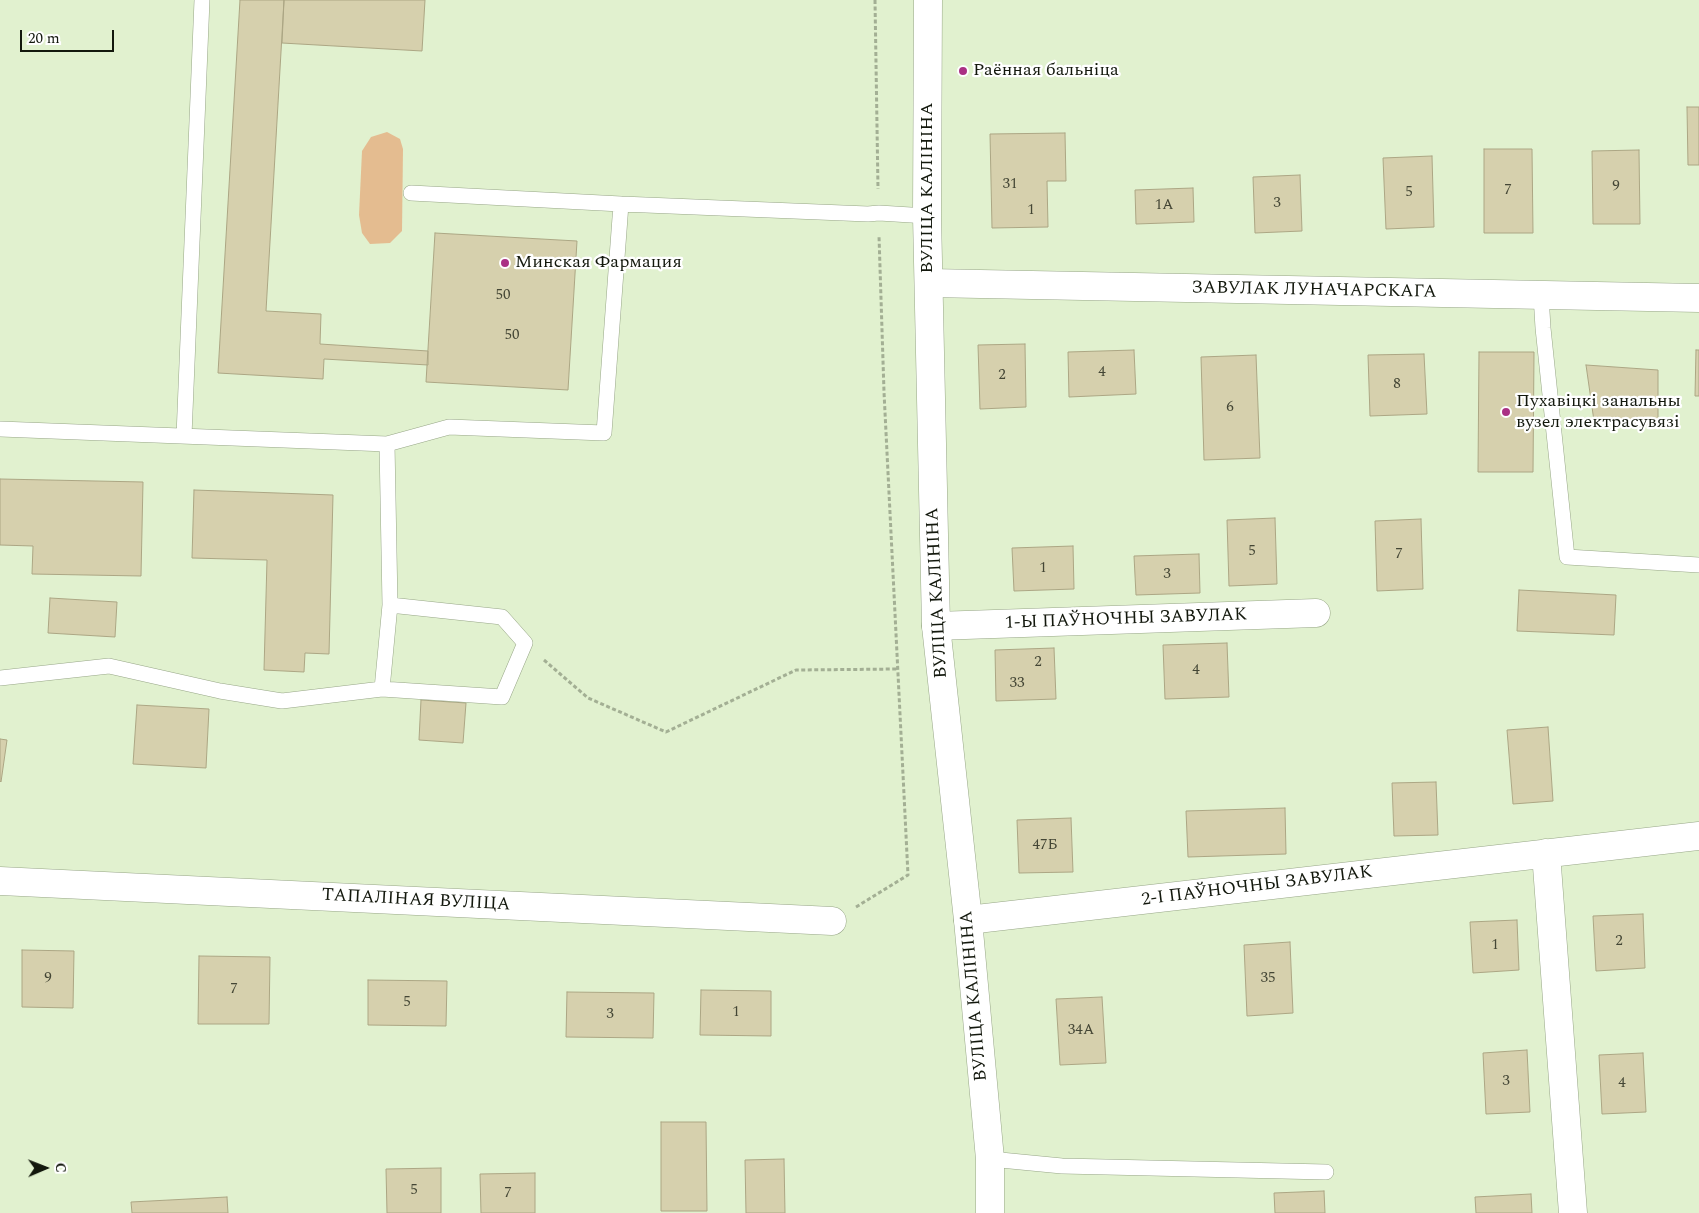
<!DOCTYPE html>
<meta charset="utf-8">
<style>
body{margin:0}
#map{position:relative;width:1699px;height:1213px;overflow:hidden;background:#e1f1cf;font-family:Spectral,serif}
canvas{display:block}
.north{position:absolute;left:20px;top:1143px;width:50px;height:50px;-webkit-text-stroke:4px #fff;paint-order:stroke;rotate:89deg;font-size:14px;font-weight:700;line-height:20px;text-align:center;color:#13180d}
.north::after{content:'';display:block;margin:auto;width:18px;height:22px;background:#13180d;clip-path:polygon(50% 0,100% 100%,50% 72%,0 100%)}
.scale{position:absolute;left:20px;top:30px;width:94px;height:22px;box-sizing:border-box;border:2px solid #13180d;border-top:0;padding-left:6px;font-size:15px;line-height:18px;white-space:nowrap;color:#13180d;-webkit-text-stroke:4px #fff;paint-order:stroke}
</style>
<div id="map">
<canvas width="1699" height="1213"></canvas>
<div class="north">С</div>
<div class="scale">20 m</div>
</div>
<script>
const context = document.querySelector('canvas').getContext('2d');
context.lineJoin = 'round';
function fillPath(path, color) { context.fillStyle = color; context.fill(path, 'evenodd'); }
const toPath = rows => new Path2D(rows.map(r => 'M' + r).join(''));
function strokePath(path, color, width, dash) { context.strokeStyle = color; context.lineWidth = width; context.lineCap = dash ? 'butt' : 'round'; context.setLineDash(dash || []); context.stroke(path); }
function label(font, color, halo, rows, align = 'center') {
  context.font = font + ' Spectral,serif'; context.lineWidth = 4.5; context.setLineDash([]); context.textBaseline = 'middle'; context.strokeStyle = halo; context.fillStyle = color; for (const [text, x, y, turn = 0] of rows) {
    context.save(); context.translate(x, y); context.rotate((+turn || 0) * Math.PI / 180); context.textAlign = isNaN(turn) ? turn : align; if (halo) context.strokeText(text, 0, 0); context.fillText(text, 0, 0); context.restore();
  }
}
const green = toPath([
 [387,132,400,139,403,149,402,231,390,243,370,244,362,233,359,215,362,151,371,137]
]);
const building = toPath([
 [240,0,284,0,266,311,321,314,320,344,428,351,428,365,324,359,323,379,218,373,240,0],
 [284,0,425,0,422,51,282,43,284,0],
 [1687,107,1699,107,1699,165,1688,165,1687,107],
 [1065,133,1066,181,1047,181,1048,227,992,228,990,134,1065,133],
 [1484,149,1532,149,1533,233,1484,233,1484,149],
 [1639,150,1640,224,1593,224,1592,151,1639,150],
 [1432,156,1434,227,1386,229,1383,158,1432,156],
 [1300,175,1302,231,1255,233,1253,177,1300,175],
 [1193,188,1194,222,1136,224,1135,190,1193,188],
 [435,233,577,241,568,390,426,382,435,233],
 [1025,344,1026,407,980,409,978,345,1025,344],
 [1134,350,1136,394,1069,397,1068,352,1134,350],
 [1696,350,1699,350,1699,396,1695,396,1696,350],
 [1479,352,1534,352,1533,472,1478,472,1479,352],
 [1424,354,1427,414,1370,416,1368,355,1424,354],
 [1256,355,1260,458,1204,460,1201,357,1256,355],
 [1586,365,1658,370,1658,428,1594,421,1586,365],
 [0,479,143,482,141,576,32,574,33,546,0,545,0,479],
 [194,490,333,495,329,654,305,653,304,672,264,670,267,560,192,558,194,490],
 [1275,518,1277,584,1229,586,1227,520,1275,518],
 [1421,519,1423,589,1377,591,1375,521,1421,519],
 [1073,546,1074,589,1014,591,1012,548,1073,546],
 [1199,554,1200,593,1136,595,1134,556,1199,554],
 [1519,590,1616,595,1614,635,1517,631,1519,590],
 [50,598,117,602,115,637,48,633,50,598],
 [1227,643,1229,697,1165,699,1163,645,1227,643],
 [1054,648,1056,699,996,701,995,650,1054,648],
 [421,700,466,703,463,743,419,740,421,700],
 [137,705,209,709,206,768,133,764,137,705],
 [1548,727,1553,801,1513,804,1507,730,1548,727],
 [0,739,7,740,1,782,0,781,0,739],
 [1436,782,1438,835,1394,836,1392,783,1436,782],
 [1285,808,1286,854,1188,857,1186,811,1285,808],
 [1071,818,1073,872,1019,873,1017,820,1071,818],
 [1643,914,1645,968,1596,971,1593,916,1643,914],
 [1517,920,1519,970,1473,973,1470,922,1517,920],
 [1290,942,1293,1013,1247,1016,1244,945,1290,942],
 [22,950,74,951,73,1008,22,1007,22,950],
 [199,956,270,957,269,1024,198,1024,199,956],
 [368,980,447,981,446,1026,368,1025,368,980],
 [701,990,771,991,771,1036,700,1035,701,990],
 [567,992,654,993,653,1038,566,1037,567,992],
 [1102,997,1106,1063,1060,1065,1056,999,1102,997],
 [1527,1050,1530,1112,1486,1114,1483,1053,1527,1050],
 [1643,1053,1646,1112,1602,1114,1599,1055,1643,1053],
 [661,1122,706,1122,707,1211,661,1211,661,1122],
 [784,1159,785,1213,746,1213,745,1160,784,1159],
 [441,1168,441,1213,387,1213,386,1169,441,1168],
 [535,1173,535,1213,481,1213,480,1174,535,1173],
 [1324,1191,1325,1213,1275,1213,1274,1193,1324,1191],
 [1531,1194,1532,1213,1476,1213,1475,1197,1531,1194],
 [227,1197,228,1213,132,1213,131,1202,227,1197]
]);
const path = toPath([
 [875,0,878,189],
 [544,660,588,698,666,732,796,670,898,669],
 [856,907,908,875,884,392,879,236]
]);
const service = toPath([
 [411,193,621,204,868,214,879,213,927,216],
 [1541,295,1543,328,1567,557,1699,565],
 [0,429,387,444,449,427,604,433,621,204],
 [184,436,202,0],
 [0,678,109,666,220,691,282,701,382,689,502,697,525,643,502,617,390,605,387,444],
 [382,689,390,605],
 [990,1159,1062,1166,1326,1172]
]);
const minor = toPath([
 [929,283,1699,298],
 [936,626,1316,613],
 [1546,853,1573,1213],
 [0,881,832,921],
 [968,920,1699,836]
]);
const secondary = toPath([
 [928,0,927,216,936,626,968,920,990,1159,990,1213]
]);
const markers = [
 [963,71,5,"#aa3084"],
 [505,263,5,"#aa3084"],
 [1506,412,5,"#aa3084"]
];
const numberNames = [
 ["31",1010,185],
 ["9",1616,187],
 ["7",1508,191],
 ["5",1409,193],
 ["3",1277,204],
 ["1А",1164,206],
 ["1",1031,211],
 ["50",503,296],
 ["50",512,336],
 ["4",1102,373],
 ["2",1002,376],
 ["8",1397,385],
 ["6",1230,408],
 ["5",1252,552],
 ["7",1399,555],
 ["1",1043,569],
 ["3",1167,575],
 ["2",1038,663],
 ["4",1196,671],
 ["33",1017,684],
 ["47Б",1045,846],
 ["2",1619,942],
 ["1",1495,946],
 ["9",48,979],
 ["35",1268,979],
 ["7",234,990],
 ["5",407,1003],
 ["1",736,1013],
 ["3",610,1015],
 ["34А",1081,1031],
 ["3",1506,1082],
 ["4",1622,1084],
 ["5",414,1191],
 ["7",508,1194]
];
const poiNames = [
 ["Раённая бальніца",973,71],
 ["Минская Фармация",515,263],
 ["Пухавіцкі занальны",1516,402],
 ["вузел электрасувязі",1516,423]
];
const streetNames = [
 ["ВУЛІЦА КАЛІНІНА",928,188,-90],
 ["ЗАВУЛАК ЛУНАЧАРСКАГА",1314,291,1],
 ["ВУЛІЦА КАЛІНІНА",938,593,-93],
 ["1-Ы ПАЎНОЧНЫ ЗАВУЛАК",1126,620,-2],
 ["2-І ПАЎНОЧНЫ ЗАВУЛАК",1257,887,-7],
 ["ТАПАЛІНАЯ ВУЛІЦА",416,901,3],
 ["ВУЛІЦА КАЛІНІНА",975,996,-95]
];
fillPath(green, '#e4bc90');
fillPath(building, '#d6d0ad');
strokePath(building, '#aca684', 1);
strokePath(service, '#97a687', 16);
strokePath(minor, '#97a687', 29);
strokePath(secondary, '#97a687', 29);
strokePath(path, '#a3af94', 3, [4, 2.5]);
strokePath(service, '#fff', 15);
strokePath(minor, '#fff', 28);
strokePath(secondary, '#fff', 28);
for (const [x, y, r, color] of markers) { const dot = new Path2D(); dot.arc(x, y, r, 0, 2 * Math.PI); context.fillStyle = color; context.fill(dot); strokePath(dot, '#fff', 2); }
label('15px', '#444635', null, numberNames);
label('18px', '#13180d', '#fff', poiNames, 'left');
label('18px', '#13180d', '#fff', streetNames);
</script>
